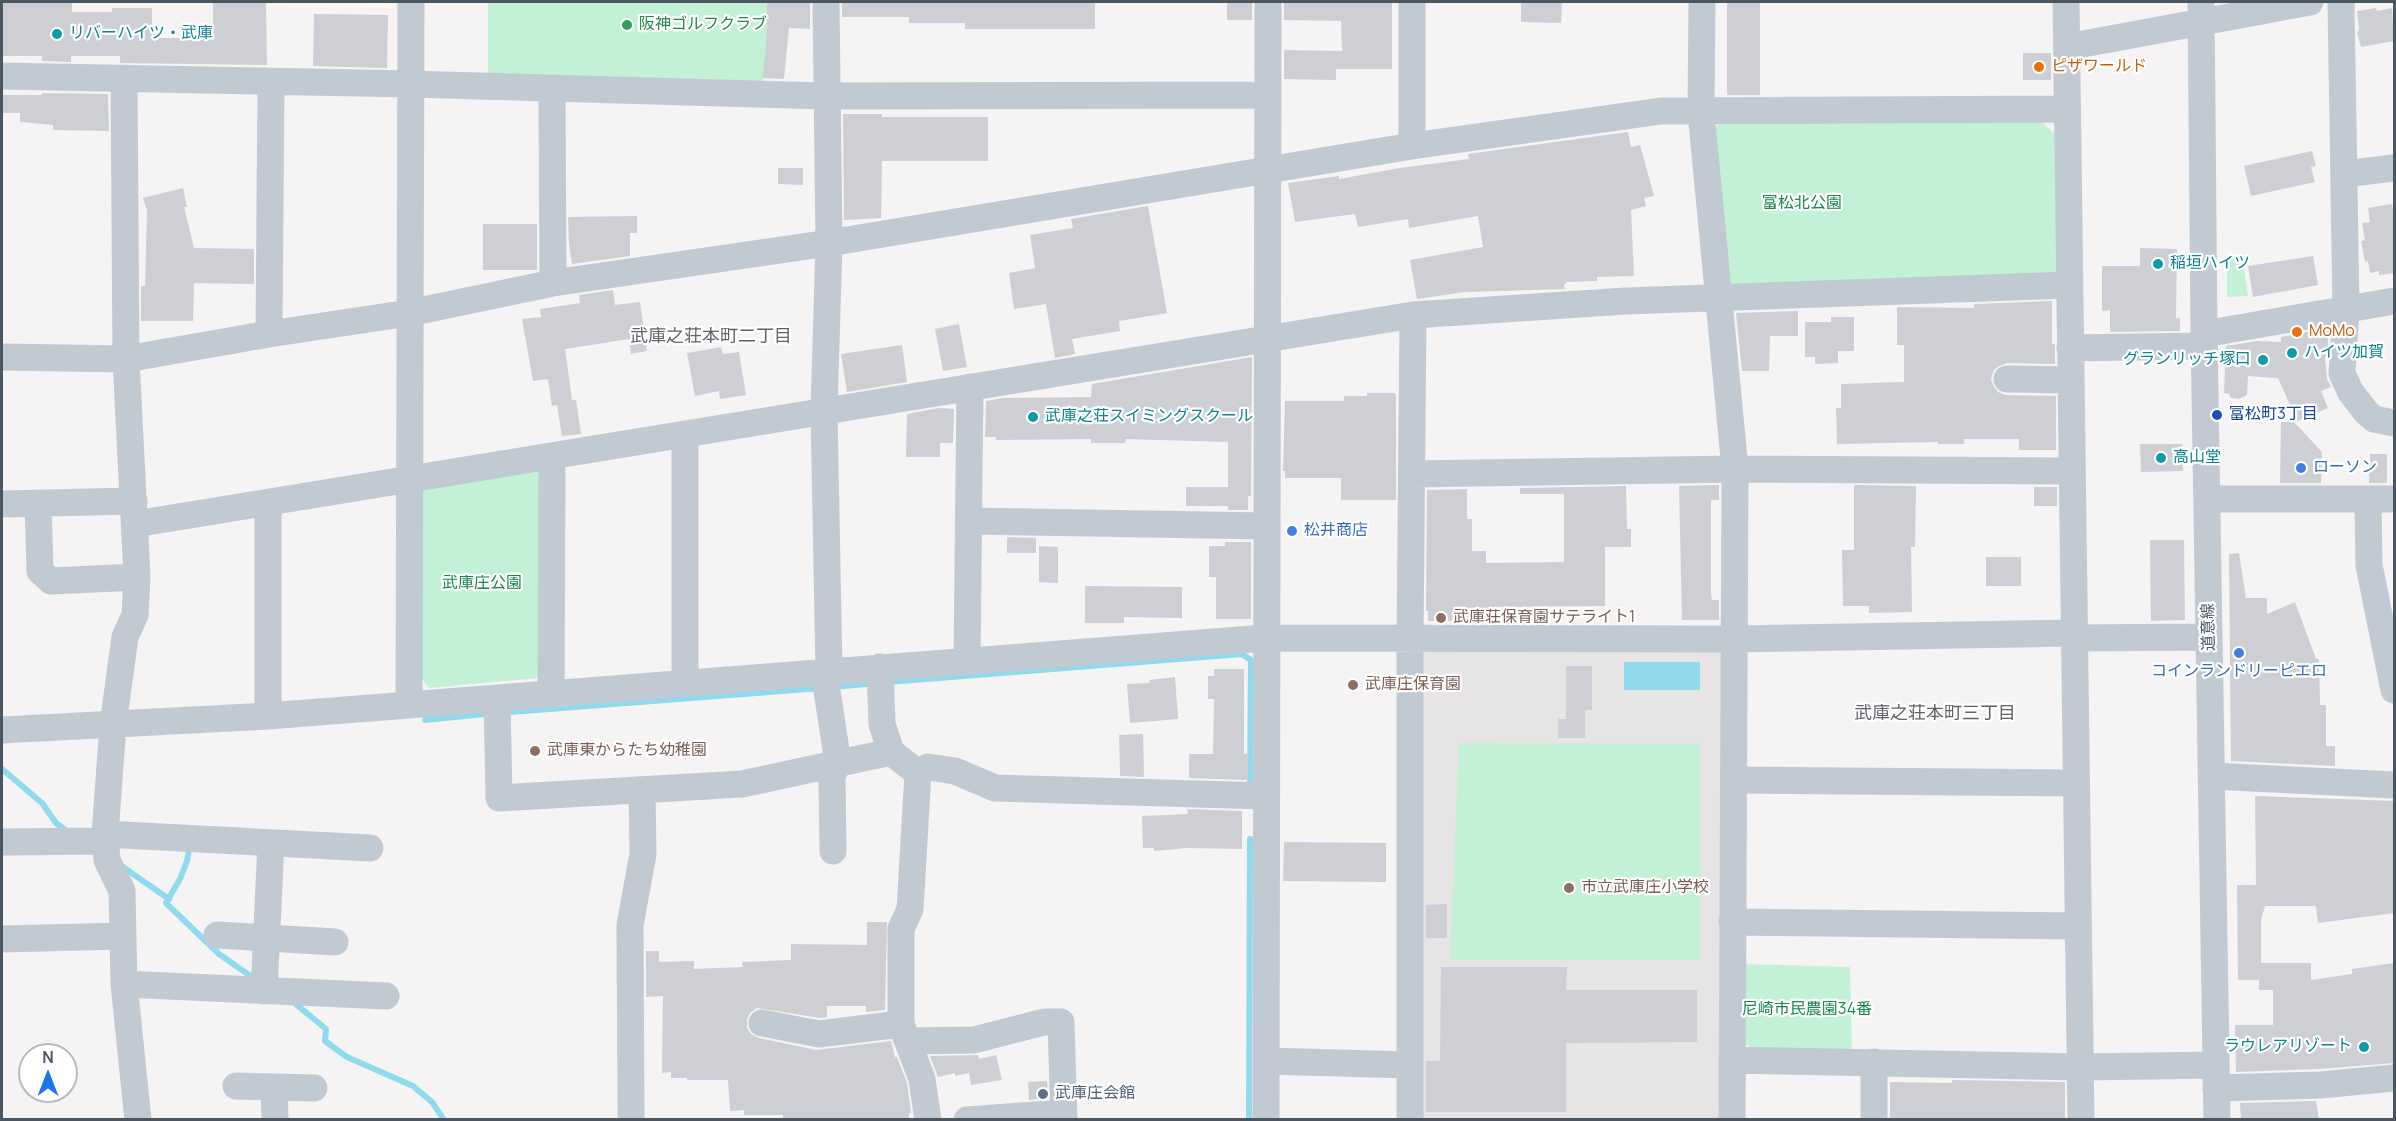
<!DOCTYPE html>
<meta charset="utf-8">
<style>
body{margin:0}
#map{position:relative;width:2396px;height:1121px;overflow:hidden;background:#f5f3f3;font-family:Manrope,sans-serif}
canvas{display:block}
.frame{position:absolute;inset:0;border:3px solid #4a5661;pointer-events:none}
.north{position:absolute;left:18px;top:1043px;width:60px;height:60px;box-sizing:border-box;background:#fff;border:2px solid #b7bbc0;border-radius:50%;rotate:0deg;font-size:16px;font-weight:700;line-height:24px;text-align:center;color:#4a5661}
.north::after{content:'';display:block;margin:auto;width:21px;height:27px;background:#1a73e8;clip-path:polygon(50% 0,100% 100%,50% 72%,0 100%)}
</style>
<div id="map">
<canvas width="2396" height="1121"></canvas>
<div class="frame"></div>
<div class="north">N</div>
</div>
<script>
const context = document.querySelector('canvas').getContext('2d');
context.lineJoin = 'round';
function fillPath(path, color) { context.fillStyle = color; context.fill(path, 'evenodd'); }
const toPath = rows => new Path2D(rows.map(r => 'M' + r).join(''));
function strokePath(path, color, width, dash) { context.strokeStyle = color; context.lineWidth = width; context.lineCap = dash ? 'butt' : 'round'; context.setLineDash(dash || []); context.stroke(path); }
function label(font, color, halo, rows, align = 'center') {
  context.font = font + ' Manrope,"Noto Sans JP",sans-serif'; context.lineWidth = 4.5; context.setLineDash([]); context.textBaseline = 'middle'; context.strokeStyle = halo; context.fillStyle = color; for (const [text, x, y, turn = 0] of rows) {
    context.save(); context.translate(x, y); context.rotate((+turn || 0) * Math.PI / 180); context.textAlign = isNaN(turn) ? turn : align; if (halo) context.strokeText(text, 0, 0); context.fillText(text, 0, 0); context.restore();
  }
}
const commercial = toPath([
 [267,2,395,2,395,8,266,7]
]);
const education = toPath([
 [1428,649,1721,651,1719,1119,1416,1120,1421,657]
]);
const green = toPath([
 [488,2,767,2,766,48,762,81,488,73],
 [1721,122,2042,122,2056,135,2060,268,2051,278,1735,290,1725,281,1711,132],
 [2242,255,2248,296,2227,297,2227,257],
 [538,469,545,474,539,678,429,688,421,678,418,496,427,486],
 [1459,743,1700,744,1700,960,1450,960],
 [1745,964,1850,967,1852,1054,1754,1052,1744,1042]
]);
const water = toPath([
 [1624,662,1700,662,1700,690,1624,690]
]);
const stream = toPath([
 [888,682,1242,654,1251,660,1250,785],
 [834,687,875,683],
 [510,712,821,688],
 [425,720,485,714],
 [2,769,42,803,56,823,68,832],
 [190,844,187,861,180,879,166,903,219,954,255,979],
 [120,865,169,899],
 [292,1001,326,1029,325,1041,347,1057,413,1086,432,1102,444,1120],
 [1249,1120,1250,839]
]);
const building = toPath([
 [2,2,72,2,72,12,112,12,112,8,152,8,152,38,213,38,213,2,266,2,267,65,120,63,120,56,71,56,71,62,42,61,42,56,2,56],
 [767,2,810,2,810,29,789,28,784,79,762,78,766,48],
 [842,2,1095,2,1095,29,965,29,965,23,909,23,909,17,842,17],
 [1227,2,1252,2,1252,20,1227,20],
 [1284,2,1392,2,1392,69,1336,69,1336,80,1284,79,1284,50,1342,51,1341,21,1284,20],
 [1521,2,1562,2,1561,23,1521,22],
 [1727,2,1760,2,1760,95,1727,95],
 [2376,8,2377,11,2392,8,2394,41,2361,47,2357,33,2359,29,2357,11],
 [314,14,388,15,387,68,313,66],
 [2023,53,2051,53,2051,80,2023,80],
 [42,93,108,94,109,131,53,130,53,125,20,122,20,113,2,113,2,95,42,95],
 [843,114,882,114,882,117,988,117,988,161,882,161,881,218,844,220],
 [1628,132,1631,147,1640,145,1654,196,1644,198,1646,206,1631,210,1634,276,1597,277,1597,281,1567,282,1564,285,1565,289,1465,292,1417,299,1410,260,1483,247,1478,216,1409,228,1408,219,1358,227,1355,214,1295,222,1288,183,1339,176,1339,179,1400,168,1469,159,1468,154],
 [2312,151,2316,166,2311,167,2315,182,2251,196,2244,166],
 [778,168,803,168,803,185,778,184],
 [183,188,187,207,184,207,194,248,254,249,254,284,194,283,193,321,141,321,141,286,145,286,147,210,143,198],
 [2392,204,2394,217,2394,273,2379,275,2379,271,2370,273,2368,261,2365,262,2361,241,2365,240,2362,223,2370,222,2368,208],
 [1148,206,1167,313,1119,321,1120,331,1072,339,1075,354,1055,358,1046,304,1014,309,1009,273,1035,268,1030,235,1073,228,1071,219],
 [637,216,637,233,630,233,630,256,572,264,569,245,568,217],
 [483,224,537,224,537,270,483,270],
 [2140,248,2177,249,2176,318,2180,318,2180,331,2110,332,2110,310,2102,311,2102,266,2140,266],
 [2313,256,2318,285,2253,297,2248,266],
 [613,290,615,305,640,302,647,351,631,354,629,339,565,349,572,400,576,400,581,434,562,436,557,405,552,406,548,379,533,381,522,319,541,317,540,309,580,303,579,295],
 [2052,301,2052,344,2055,344,2055,364,2007,363,1999,366,1994,370,1991,379,1994,387,1998,392,2006,395,2056,396,2056,450,2019,450,2019,439,1964,439,1964,444,1938,444,1938,442,1837,444,1836,408,1841,408,1841,384,1904,382,1904,345,1897,345,1897,307,1974,308,1974,304],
 [1798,311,1798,336,1770,336,1769,371,1742,371,1736,313],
 [1831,317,1854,317,1854,351,1838,351,1838,363,1815,364,1815,357,1805,357,1805,322,1831,322],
 [959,324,967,367,943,371,935,329],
 [2329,328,2327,358,2325,358,2327,379,2331,387,2321,391,2328,408,2297,421,2278,378,2248,376,2247,395,2239,399,2231,398,2229,394,2224,393,2226,346,2257,341,2281,342,2281,337],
 [902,345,907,382,847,392,841,354],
 [721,347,723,354,739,352,746,395,720,399,719,391,695,396,687,353],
 [1252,357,1251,496,1248,496,1248,510,1228,510,1228,506,1186,506,1186,487,1228,487,1228,442,1126,439,1125,443,1091,443,1091,439,996,440,996,437,985,437,986,401,1004,398,1091,397,1092,384],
 [1367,393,1395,393,1396,396,1396,500,1341,500,1341,478,1285,478,1285,471,1283,471,1285,401,1344,401,1344,396,1367,396],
 [939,408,954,409,953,443,940,443,940,457,906,457,907,414],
 [2281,422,2294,422,2322,452,2321,483,2280,483],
 [2140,444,2182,444,2183,471,2141,472],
 [2370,454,2387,454,2387,483,2369,483],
 [1719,485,1719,500,1711,500,1711,595,1712,600,1719,600,1719,620,1682,620,1679,486],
 [1854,485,1916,486,1915,547,1911,547,1912,612,1869,613,1869,606,1843,606,1842,550,1854,550],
 [1626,486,1627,529,1631,529,1631,547,1605,547,1605,606,1493,607,1493,613,1486,613,1486,621,1428,621,1428,611,1426,611,1427,490,1467,489,1467,519,1472,519,1472,551,1486,551,1486,563,1564,562,1564,494,1520,494,1520,488],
 [2034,487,2057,487,2057,506,2034,506],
 [1007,537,1036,538,1036,553,1007,553],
 [2150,540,2184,540,2185,620,2151,621],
 [1225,542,1251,542,1251,619,1216,619,1216,577,1209,577,1209,546,1225,546],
 [1039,546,1058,547,1058,583,1039,582],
 [2239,553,2246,598,2267,598,2267,614,2295,602,2316,659,2319,659,2320,705,2326,705,2326,746,2335,746,2335,766,2231,761,2229,554],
 [1986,557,2021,557,2021,586,1986,586],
 [1085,586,1182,587,1182,618,1124,617,1124,623,1085,623],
 [1566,666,1592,666,1592,710,1585,710,1585,738,1558,738,1558,719,1566,719],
 [1214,669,1244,669,1244,754,1248,754,1248,780,1189,778,1189,754,1213,754,1214,699,1208,699,1208,676,1214,676],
 [1175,677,1178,719,1130,723,1127,684,1150,683,1149,680],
 [1143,734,1144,777,1120,776,1119,735],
 [2255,796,2394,801,2394,913,2318,923,2316,906,2265,906,2261,920,2261,963,2311,963,2311,980,2352,974,2352,969,2394,963,2394,1063,2319,1069,2236,1072,2235,1025,2273,1025,2273,990,2259,990,2259,980,2238,980,2237,885,2256,885],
 [1187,809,1242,811,1242,849,1187,848,1154,851,1154,848,1143,848,1142,816,1188,814],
 [1284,842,1386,843,1386,882,1283,881],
 [1447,904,1447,938,1426,938,1426,905],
 [867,922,887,922,885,1010,866,1012,866,1006,827,1006,827,1017,820,1018,757,1008,750,1013,747,1019,747,1028,751,1034,759,1038,816,1050,891,1041,895,1057,897,1057,907,1083,911,1113,909,1113,909,1119,783,1119,783,1115,744,1115,744,1110,730,1111,728,1080,687,1080,687,1078,671,1078,671,1072,662,1073,663,996,646,997,646,951,659,951,659,962,694,961,694,969,743,967,742,962,791,960,791,944,867,945],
 [1441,967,1567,967,1566,990,1697,990,1697,1042,1566,1043,1566,1112,1426,1112,1426,1061,1440,1061],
 [978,1055,979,1059,996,1055,1002,1080,971,1085,969,1073,955,1076,955,1073,938,1077,930,1056],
 [1952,1080,2065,1082,2065,1119,1890,1119,1890,1082,1952,1083],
 [1047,1081,1048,1098,1029,1100,1028,1082],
 [2316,1101,2319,1119,2241,1119,2240,1103]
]);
const minor = toPath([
 [826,2,829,243,824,411,829,671],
 [1702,2,1701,112,1735,469,1732,1120],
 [2066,2,2081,1120],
 [2201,2,2204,334,2217,1120],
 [2341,2,2346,309,2342,373,2350,391,2366,412,2374,419,2394,423],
 [2067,47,2310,2],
 [2,76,410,84,826,96,1267,95],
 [124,79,126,359,137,577,135,615,125,637,113,725,105,834,107,860,122,891,124,984,138,1120],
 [552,88,553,283],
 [1412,146,1412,2],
 [2344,174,2394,168],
 [269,334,271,82],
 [2204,334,2394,301],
 [2070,348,2204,346],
 [2,357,126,359,269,334,409,313,553,283,829,243,1412,146,1661,111,2065,109],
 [2007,379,2070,380],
 [685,434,685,682],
 [1412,474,1735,469,2071,471],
 [2207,499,2368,499],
 [2394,499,2368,499,2369,565,2394,690],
 [268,503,268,716],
 [2,504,134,501],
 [38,504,40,571,51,581,137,577],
 [969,521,1266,526],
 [135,524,1413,315,1626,301,2069,285],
 [2074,638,2209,637],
 [967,660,970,387],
 [880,667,882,724,891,752,918,773,910,909,901,929,901,1024,922,1079,928,1120],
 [824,671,838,763,832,776,833,851],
 [551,693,552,457],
 [497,699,499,798,742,784,891,752],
 [409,704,411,2],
 [2,730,268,716,1265,638,1735,639,2074,633],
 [918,773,928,767,955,771,995,788,1265,796],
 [2212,776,2394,785],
 [1734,780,2075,783],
 [105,834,370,848],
 [2,842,105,841],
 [1732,922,2077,926],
 [217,935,335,942],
 [2,939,123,936],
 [124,984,386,996],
 [264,991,271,843],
 [762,1023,819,1034,901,1024],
 [908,1041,974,1040,1044,1022,1061,1022,1064,1120],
 [1732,1060,2081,1067,2216,1065],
 [1266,1061,1410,1065],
 [236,1086,314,1088],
 [274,1087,275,1120],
 [2216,1088,2320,1085,2394,1078],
 [631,1120,630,925,643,854,642,790],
 [967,1120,1062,1113],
 [1266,1120,1268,2],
 [1410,1120,1410,640,1413,315],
 [1874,1120,1874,1062]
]);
const markers = [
 [627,25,6,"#2e9e5b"],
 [57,34,6,"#0f9aa8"],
 [2039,67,6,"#e8710a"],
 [2158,264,6,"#0f9aa8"],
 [2297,332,6,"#e8710a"],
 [2292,353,6,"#0f9aa8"],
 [2263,360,6,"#0f9aa8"],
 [2217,415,6,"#1a4fb4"],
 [1033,417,6,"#0f9aa8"],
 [2161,458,6,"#0f9aa8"],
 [2301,468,6,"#3f7fe0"],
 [1292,531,6,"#3f7fe0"],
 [1441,618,6,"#8d6e63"],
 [2239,653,6,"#3f7fe0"],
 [1353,685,6,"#8d6e63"],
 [535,751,6,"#8d6e63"],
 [1569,888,6,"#8d6e63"],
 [2364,1047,6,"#0f9aa8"],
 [1043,1094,6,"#5c6f8a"]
];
const leisureNames = [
 ["阪神ゴルフクラブ",639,25]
];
const cultureNames = [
 ["リバーハイツ・武庫",69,34],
 ["稲垣ハイツ",2170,264],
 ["ハイツ加賀",2304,353],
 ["グランリッチ塚口",2251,360,"right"],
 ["武庫之荘スイミングスクール",1045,417],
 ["高山堂",2173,458],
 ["ラウレアリゾート",2352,1047,"right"]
];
const foodNames = [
 ["ピザワールド",2051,67],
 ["MoMo",2309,332]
];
const parkNames = [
 ["富松北公園",1802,204],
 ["武庫庄公園",482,584],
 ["尼崎市民農園34番",1807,1010]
];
const transitNames = [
 ["富松町3丁目",2229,415]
];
const shopNames = [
 ["ローソン",2313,468],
 ["松井商店",1304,531],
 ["コインランドリーピエロ",2239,672,"center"]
];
const educationNames = [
 ["武庫荘保育園サテライト1",1453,618],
 ["武庫庄保育園",1365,685],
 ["武庫東からたち幼稚園",547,751],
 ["市立武庫庄小学校",1581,888]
];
const streetNames = [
 ["道意線",2209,627,-91]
];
const serviceNames = [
 ["武庫庄会館",1055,1094]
];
const neighbourhoodNames = [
 ["武庫之荘本町二丁目",711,337],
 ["武庫之荘本町三丁目",1935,714]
];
fillPath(commercial, '#fdf9ef');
fillPath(education, '#e6e4e5');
fillPath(green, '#c3f1d5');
fillPath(water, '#90daee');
strokePath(stream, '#90daee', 6);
fillPath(building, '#cdcfd5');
strokePath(minor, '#c1cad2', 27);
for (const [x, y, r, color] of markers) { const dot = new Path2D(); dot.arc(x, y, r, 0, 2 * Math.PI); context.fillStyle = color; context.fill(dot); strokePath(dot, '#fff', 2); }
label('16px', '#27864d', '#fff', leisureNames, 'left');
label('16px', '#0d838f', '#fff', cultureNames, 'left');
label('16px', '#c56008', '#fff', foodNames, 'left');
label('16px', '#17864f', '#fff', parkNames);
label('16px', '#164399', '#fff', transitNames, 'left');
label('16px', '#366cbe', '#fff', shopNames, 'left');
label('16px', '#785e54', '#fff', educationNames, 'left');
label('16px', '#4a5661', '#fff', streetNames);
label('16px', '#4e5e75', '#fff', serviceNames, 'left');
label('18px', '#5f6368', '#fff', neighbourhoodNames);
</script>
